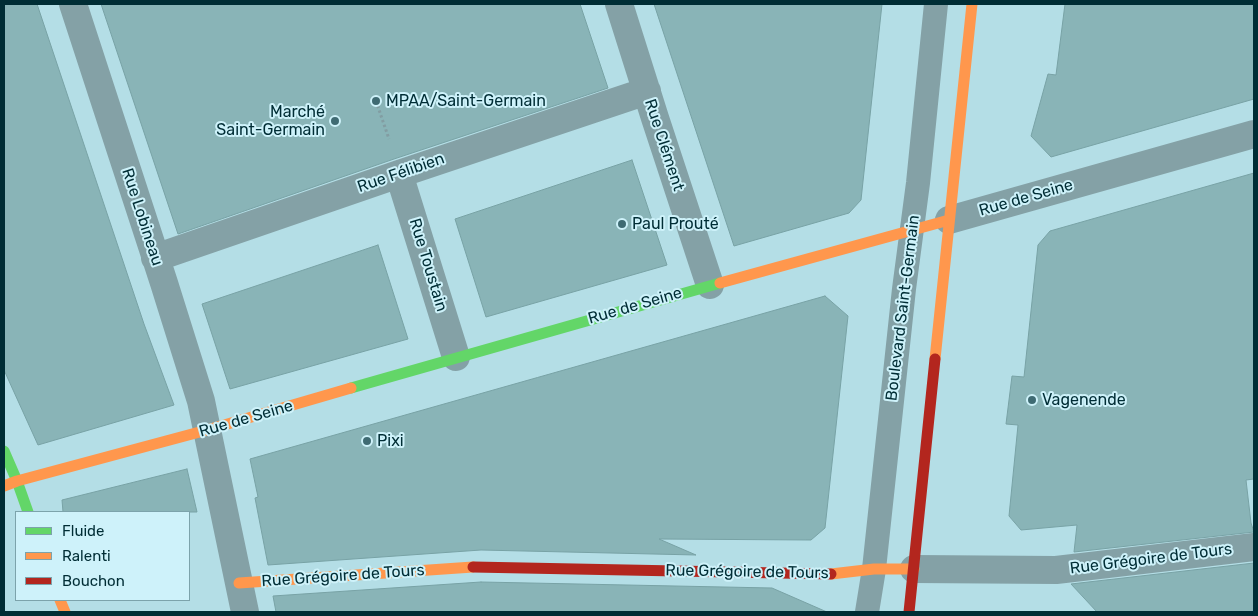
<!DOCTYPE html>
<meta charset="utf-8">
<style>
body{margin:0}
#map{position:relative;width:1258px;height:616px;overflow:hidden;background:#b4dee6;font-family:Rubik,sans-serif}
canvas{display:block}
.frame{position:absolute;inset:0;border:5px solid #002d35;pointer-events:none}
.legend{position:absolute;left:15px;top:511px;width:175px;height:90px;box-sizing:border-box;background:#cef2fa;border:1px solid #7ca3ab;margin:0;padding:6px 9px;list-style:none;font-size:15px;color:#002d35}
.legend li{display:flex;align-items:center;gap:10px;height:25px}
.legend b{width:25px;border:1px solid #7ca3ab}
</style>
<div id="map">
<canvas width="1258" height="616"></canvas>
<div class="frame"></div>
<ul class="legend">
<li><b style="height:6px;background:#63d668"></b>Fluide</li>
<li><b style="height:6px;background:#ff974d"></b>Ralenti</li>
<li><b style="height:6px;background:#b3261e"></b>Bouchon</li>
</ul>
</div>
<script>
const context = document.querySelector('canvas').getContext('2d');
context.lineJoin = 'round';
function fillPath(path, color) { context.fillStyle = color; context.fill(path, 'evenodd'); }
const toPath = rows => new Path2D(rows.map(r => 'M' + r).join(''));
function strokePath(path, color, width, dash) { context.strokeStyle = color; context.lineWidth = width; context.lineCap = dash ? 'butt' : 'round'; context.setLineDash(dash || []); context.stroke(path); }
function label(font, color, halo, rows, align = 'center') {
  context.font = font + ' Rubik,sans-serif'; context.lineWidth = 4; context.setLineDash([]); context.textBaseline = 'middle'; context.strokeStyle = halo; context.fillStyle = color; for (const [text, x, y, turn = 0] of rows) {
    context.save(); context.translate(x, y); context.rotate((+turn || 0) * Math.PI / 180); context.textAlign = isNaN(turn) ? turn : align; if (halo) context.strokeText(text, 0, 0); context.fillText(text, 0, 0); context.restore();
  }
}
const building = toPath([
 [4,4,37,4,144,324,174,405,38,445,4,370,4,4],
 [101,4,580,4,608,88,394,159,178,234,101,4],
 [654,4,882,4,861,200,849,213,734,246,654,4],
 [1065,4,1254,4,1254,99,1051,157,1031,136,1048,74,1056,75,1065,4],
 [632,160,667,265,486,317,455,219,632,160],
 [1254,173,1254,479,1246,480,1251,523,1254,532,1074,552,1077,525,1021,530,1009,516,1018,425,1006,424,1012,376,1024,377,1038,245,1050,231,1254,173],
 [378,245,408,339,230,389,202,304,378,245],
 [825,296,848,316,825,528,811,540,659,539,696,555,481,550,268,565,255,498,258,497,250,459,825,296],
 [187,469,197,512,63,512,62,500,187,469],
 [1254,563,1254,612,1097,612,1071,584,1254,563],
 [481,582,772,588,827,612,276,612,273,596,481,582]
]);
const path = toPath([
 [376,101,389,139]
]);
const lane = toPath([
 [867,612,874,569,904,289,918,183,936,4]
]);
const street = toPath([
 [73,4,164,283,201,401,245,612],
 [619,4,655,118,710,285],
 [399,174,456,357],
 [949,220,1254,134],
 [155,258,399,174,647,91],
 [914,569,1056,570,1254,547]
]);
const fast = toPath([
 [351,388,720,283],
 [4,451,17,481,28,512]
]);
const slow = toPath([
 [720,283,949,220],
 [935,359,972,4],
 [4,486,17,481,207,430,351,388],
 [831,574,874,569,914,569],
 [239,583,473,567],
 [60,600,65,612]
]);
const jam = toPath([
 [473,567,831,574],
 [909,612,935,359]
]);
const markers = [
 [376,101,5,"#3f6b73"],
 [335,121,5,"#3f6b73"],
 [622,224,5,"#3f6b73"],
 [1032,400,5,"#3f6b73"],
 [367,441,5,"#3f6b73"]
];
const poiNames = [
 ["MPAA/Saint-Germain",386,101],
 ["Marché",325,112,"right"],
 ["Saint-Germain",325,130,"right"],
 ["Paul Prouté",632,224],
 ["Vagenende",1042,400],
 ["Pixi",377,441]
];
const streetNames = [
 ["Rue Clément",664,145,72],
 ["Rue Félibien",401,173,-19],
 ["Rue de Seine",1026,198,-16],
 ["Rue Lobineau",142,217,72],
 ["Rue Toustain",428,265,73],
 ["Rue de Seine",635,306,-16],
 ["Boulevard Saint-Germain",903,308,-83],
 ["Rue de Seine",246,419,-16],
 ["Rue Grégoire de Tours",1151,559,-7],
 ["Rue Grégoire de Tours",747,572,1],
 ["Rue Grégoire de Tours",343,576,-4]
];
fillPath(building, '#89b4b7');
strokePath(building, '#78a2a5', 1);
strokePath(path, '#829da2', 3, [2.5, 2.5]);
strokePath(lane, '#84a1a6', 24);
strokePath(street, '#84a1a6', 28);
strokePath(fast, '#63d668', 11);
strokePath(slow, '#ff974d', 11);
strokePath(jam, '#b3261e', 11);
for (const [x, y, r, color] of markers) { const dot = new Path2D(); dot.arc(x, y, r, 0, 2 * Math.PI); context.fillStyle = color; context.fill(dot); strokePath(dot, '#cef2fa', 2); }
label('16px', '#002d35', '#cef2fa', poiNames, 'left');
label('16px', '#002d35', '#cef2fa', streetNames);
</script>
